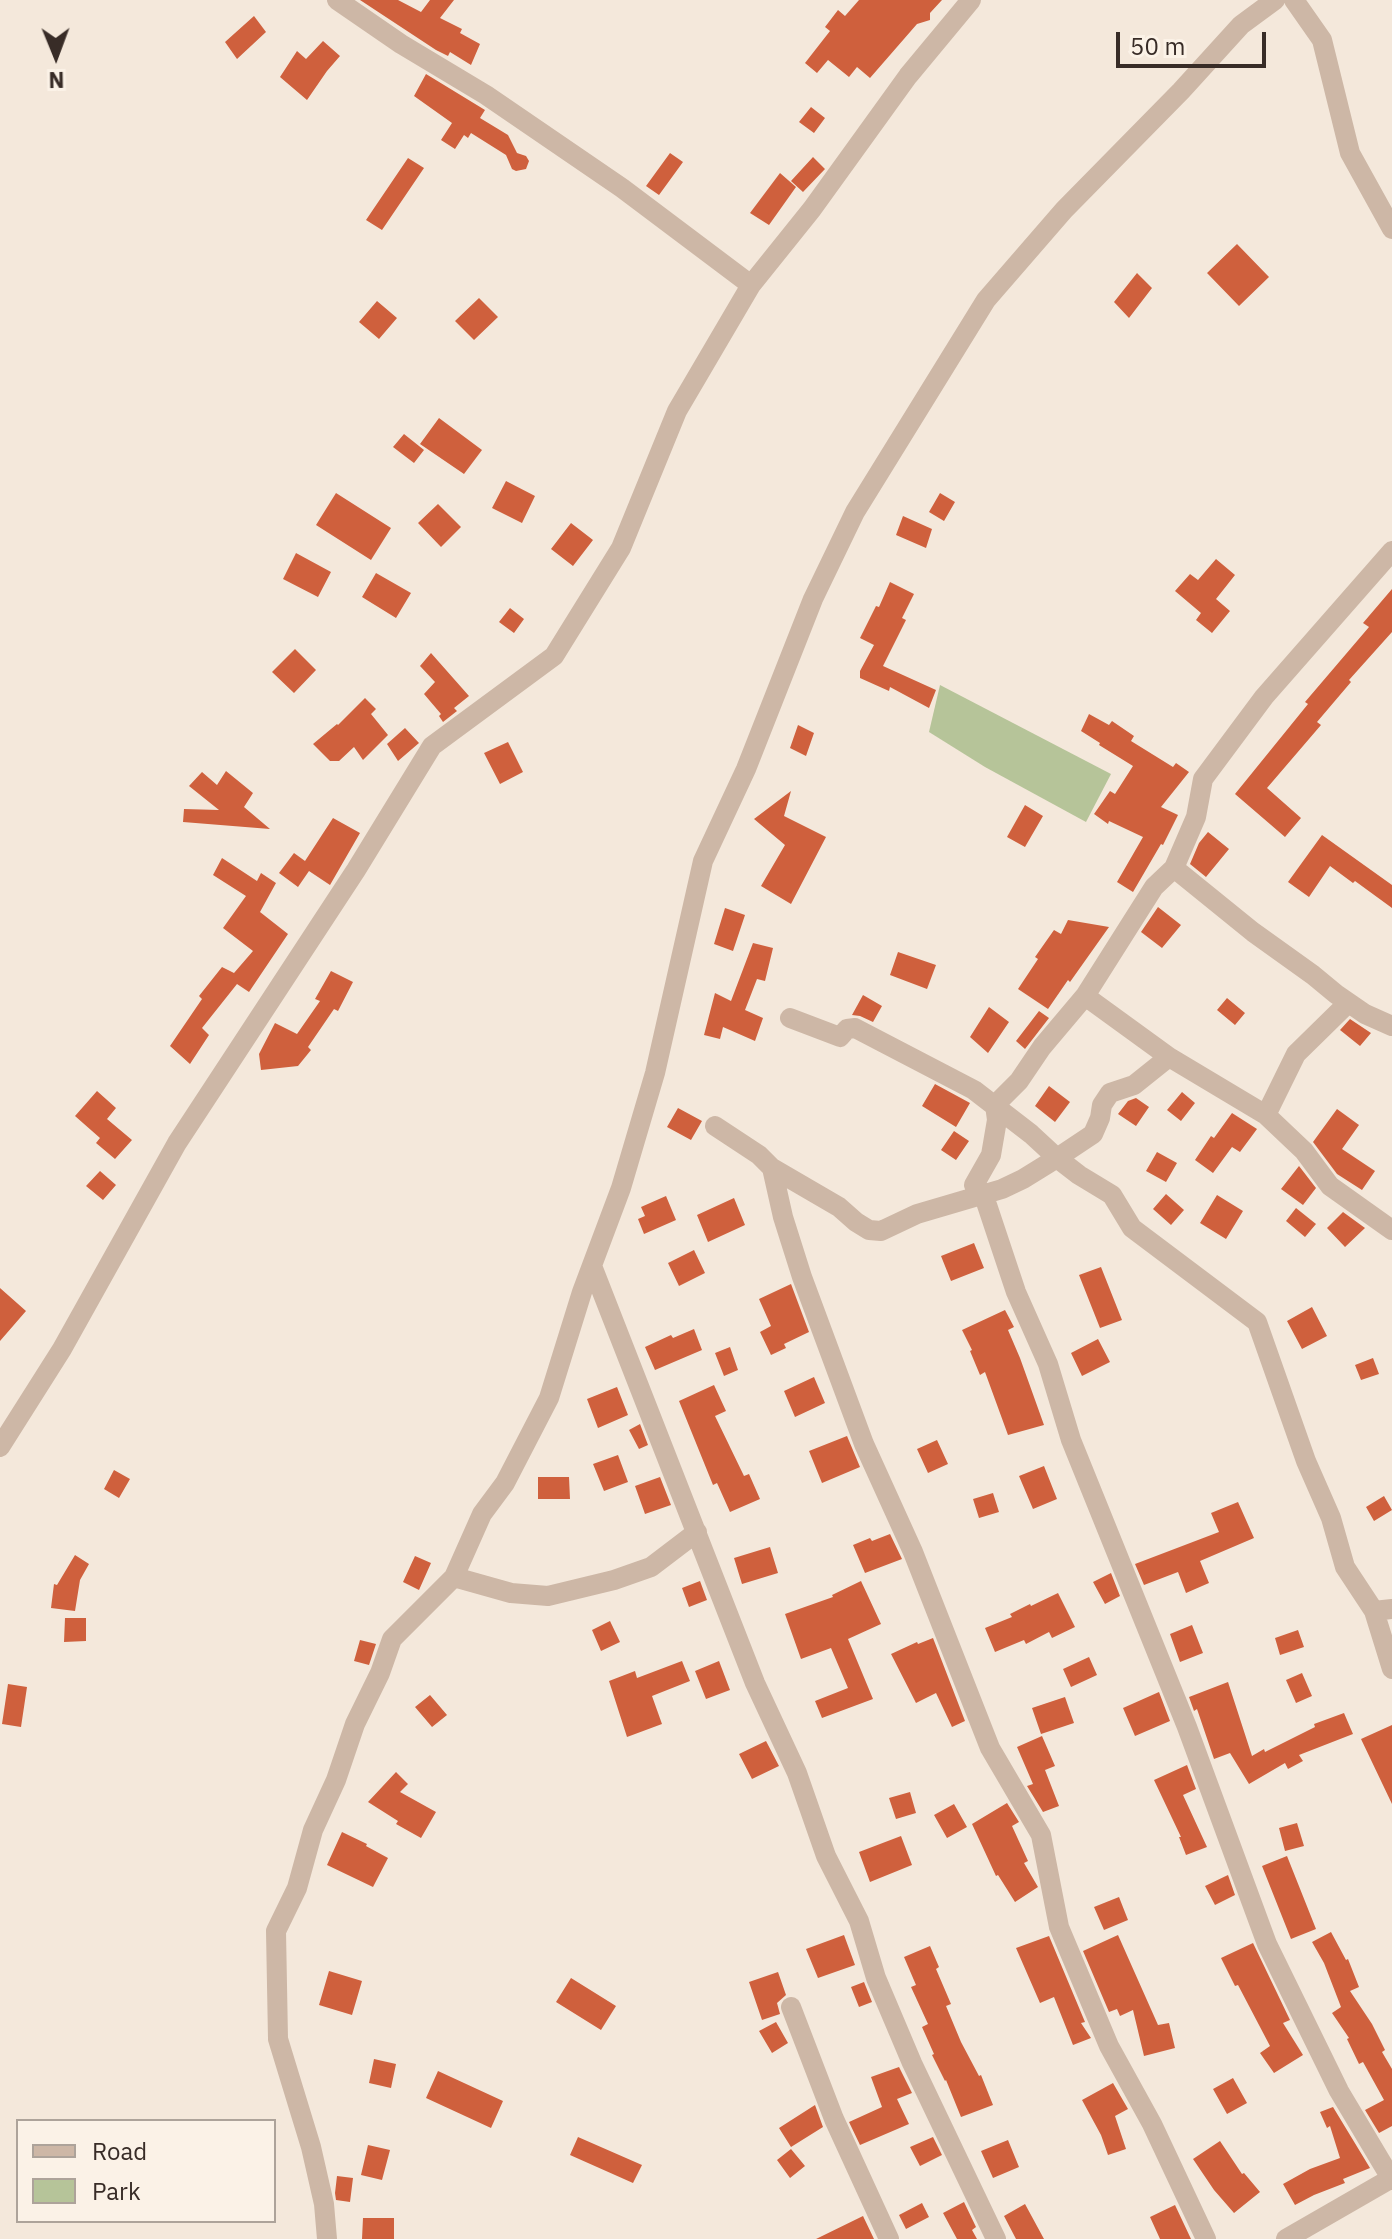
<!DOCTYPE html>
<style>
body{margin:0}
#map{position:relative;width:1392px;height:2239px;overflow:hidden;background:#f4e8db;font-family:"IBM Plex Sans",sans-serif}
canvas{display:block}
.legend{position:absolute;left:16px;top:2119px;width:260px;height:104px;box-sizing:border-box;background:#fbf2e7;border:2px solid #ada39a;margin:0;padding:10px 14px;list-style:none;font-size:24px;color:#382c27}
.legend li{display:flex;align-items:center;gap:16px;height:40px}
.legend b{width:40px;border:2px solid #ada39a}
.north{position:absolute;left:16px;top:16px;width:80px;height:80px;-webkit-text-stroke:6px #fbf2e7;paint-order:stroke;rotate:179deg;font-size:22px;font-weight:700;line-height:32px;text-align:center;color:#382c27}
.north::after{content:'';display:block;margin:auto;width:28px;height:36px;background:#382c27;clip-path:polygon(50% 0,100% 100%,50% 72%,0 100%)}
.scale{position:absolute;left:1116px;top:32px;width:150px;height:36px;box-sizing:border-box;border:4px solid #382c27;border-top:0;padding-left:10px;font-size:24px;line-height:28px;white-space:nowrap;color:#382c27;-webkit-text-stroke:6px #fbf2e7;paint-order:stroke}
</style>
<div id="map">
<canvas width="1392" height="2239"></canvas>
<ul class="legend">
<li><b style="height:10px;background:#cdb7a6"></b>Road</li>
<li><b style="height:22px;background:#b6c499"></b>Park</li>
</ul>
<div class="north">N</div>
<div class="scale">50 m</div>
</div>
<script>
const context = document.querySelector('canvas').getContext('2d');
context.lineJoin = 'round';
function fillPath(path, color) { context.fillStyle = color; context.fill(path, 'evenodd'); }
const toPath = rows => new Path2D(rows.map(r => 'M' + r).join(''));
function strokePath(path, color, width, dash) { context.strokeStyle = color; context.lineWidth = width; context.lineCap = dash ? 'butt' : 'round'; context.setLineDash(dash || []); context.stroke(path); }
const green = toPath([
 [940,685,1111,774,1086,822,985,767,929,732]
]);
const building = toPath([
 [360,0,398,0,421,12,430,0,454,0,440,18,462,29,460,33,480,44,471,65,450,52,448,56,436,50],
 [859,0,942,0,930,13,930,20,917,24,870,78,857,67,849,77,828,60,817,73,805,63,830,31,825,27,838,10,845,16],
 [254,16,266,32,237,59,225,42],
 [323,41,340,56,327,71,307,100,280,77,297,51,306,59],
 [426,74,485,110,480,118,508,135,517,153,526,156,529,161,526,169,516,171,512,169,506,155,471,133,468,138,464,135,455,149,441,140,452,123,414,96],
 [811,107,825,118,814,133,799,122],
 [670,153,683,162,659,195,646,186],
 [813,157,825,169,803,192,791,181],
 [408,158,424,168,382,230,366,220],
 [780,173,796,187,769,225,750,213],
 [1237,244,1269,277,1239,306,1207,273],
 [1137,273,1152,288,1129,318,1114,302],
 [479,298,498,317,474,340,455,321],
 [377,301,397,318,379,339,359,322],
 [439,418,482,450,464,474,420,444],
 [404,434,424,450,414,463,393,447],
 [506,481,535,496,522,523,492,508],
 [336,493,391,528,371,560,316,525],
 [940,493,955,502,944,521,929,512],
 [438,504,461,527,441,547,418,523],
 [903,516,932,529,926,548,896,535],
 [571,523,593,540,573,566,551,549],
 [296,553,331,572,318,597,283,579],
 [1216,559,1235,575,1216,599,1230,611,1212,633,1196,620,1201,613,1175,591,1190,574,1198,580],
 [376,573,411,593,396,618,362,597],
 [890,582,914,594,902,618,906,620,883,666,936,690,929,708,890,687,889,691,860,678,860,671,874,645,860,638,876,606,879,607],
 [1392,589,1392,632,1349,680,1351,682,1317,722,1321,725,1267,788,1301,818,1285,837,1235,794,1308,704,1305,702,1369,627,1363,623],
 [510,608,524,619,514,633,499,622],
 [295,649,316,670,294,693,272,672],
 [431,653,469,696,454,708,457,711,443,722,439,716,441,714,424,694,435,682,420,666],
 [365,698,376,709,371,714,388,735,363,760,354,747,339,761,330,761,313,744,337,724,338,725],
 [1089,714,1109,725,1112,721,1134,736,1131,741,1173,767,1176,763,1189,772,1161,807,1178,815,1163,845,1161,844,1133,892,1117,882,1143,837,1109,821,1108,824,1094,814,1110,791,1115,794,1133,766,1099,745,1100,743,1081,731],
 [798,725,814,733,806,756,790,748],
 [405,728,419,743,398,761,387,744],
 [508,742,523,772,500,784,484,753],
 [226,771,253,793,244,807,270,829,183,822,184,809,219,810,189,786,202,772,217,785],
 [791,791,784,816,826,837,791,904,761,886,785,845,754,819],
 [1025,805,1043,816,1025,847,1007,837],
 [333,818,360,833,330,885,309,871,298,887,279,873,294,853,305,861],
 [1208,832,1229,849,1206,877,1190,864,1199,843],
 [1322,835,1392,885,1392,908,1355,881,1353,883,1330,866,1309,897,1288,882],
 [222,858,257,881,261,873,276,883,260,912,288,934,249,992,237,984,202,1028,209,1035,190,1064,170,1046,202,999,199,996,222,967,234,973,253,951,223,928,246,896,213,875],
 [1158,907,1181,925,1162,948,1141,932],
 [725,908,745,915,733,951,714,944],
 [1068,920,1109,927,1070,982,1068,980,1048,1009,1018,989,1038,959,1035,957,1054,930,1061,934],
 [753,943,773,948,765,981,757,979,745,1010,763,1018,755,1041,723,1027,720,1039,704,1035,715,993,731,1001],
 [898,952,936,965,927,989,890,975],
 [331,971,353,982,338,1011,334,1009,308,1047,311,1050,298,1066,261,1070,259,1054,275,1023,297,1034,320,1001,315,999],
 [863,995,882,1006,873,1022,860,1016,852,1015],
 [1227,998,1245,1013,1235,1025,1217,1010],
 [989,1007,1009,1022,988,1053,970,1037],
 [1039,1011,1049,1018,1025,1049,1016,1041],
 [1350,1019,1371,1033,1360,1046,1340,1030],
 [935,1084,970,1103,956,1127,922,1106],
 [1049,1086,1070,1102,1055,1122,1035,1106],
 [97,1091,116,1108,107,1119,132,1140,115,1159,96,1143,100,1138,75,1116],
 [1182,1092,1195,1103,1181,1121,1167,1110],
 [1136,1098,1149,1107,1136,1126,1118,1114,1128,1101],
 [678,1108,702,1121,691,1140,667,1127],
 [1337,1109,1359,1125,1342,1149,1375,1171,1362,1190,1337,1174,1313,1142],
 [1232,1113,1257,1129,1240,1152,1232,1147,1213,1173,1195,1160,1211,1136,1214,1138],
 [954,1131,969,1141,956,1160,941,1150],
 [1157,1152,1177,1163,1166,1182,1146,1171],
 [1299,1166,1316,1188,1303,1205,1281,1189],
 [100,1171,116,1185,103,1200,86,1186],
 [1166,1194,1184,1210,1171,1225,1153,1209],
 [1217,1195,1243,1211,1226,1239,1200,1223],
 [666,1196,676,1220,644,1234,638,1219,645,1216,641,1207],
 [734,1198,745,1225,708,1242,697,1215],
 [1296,1208,1316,1224,1305,1237,1286,1221],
 [1343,1212,1365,1228,1345,1247,1327,1228],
 [974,1243,984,1268,951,1281,941,1256],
 [694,1250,705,1273,679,1286,668,1263],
 [1101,1267,1122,1320,1100,1328,1079,1275],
 [791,1284,809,1332,784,1344,786,1348,771,1355,760,1332,771,1326,759,1299],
 [0,1288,26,1311,0,1341],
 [1312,1307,1327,1336,1302,1349,1287,1321],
 [1005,1310,1014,1327,1008,1330,1020,1358,1044,1425,1008,1435,985,1372,980,1375,970,1351,972,1350,962,1330],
 [694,1329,702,1350,655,1370,645,1347,671,1335,673,1338],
 [1098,1339,1110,1362,1082,1376,1071,1353],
 [730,1347,738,1370,724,1376,715,1353],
 [1373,1358,1379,1374,1361,1380,1355,1365],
 [814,1377,825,1403,795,1417,784,1391],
 [714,1385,726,1411,715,1416,744,1476,749,1474,760,1499,730,1512,717,1483,713,1485,679,1401],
 [617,1387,628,1415,598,1428,587,1399],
 [640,1424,648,1445,639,1449,629,1430],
 [847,1436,860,1467,822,1483,809,1451],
 [937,1440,948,1464,928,1473,917,1449],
 [618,1455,628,1482,604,1491,593,1464],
 [1044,1466,1057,1499,1033,1509,1019,1476],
 [114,1470,130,1479,119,1498,104,1489],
 [538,1477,569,1477,570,1499,538,1499],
 [660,1477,671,1505,645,1514,635,1486],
 [993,1493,999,1512,979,1518,973,1499],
 [1384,1496,1392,1510,1374,1521,1366,1507],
 [1238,1502,1254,1538,1200,1561,1209,1583,1186,1593,1178,1572,1144,1585,1135,1564,1219,1532,1211,1513],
 [890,1534,902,1559,865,1573,853,1545,870,1538,872,1541],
 [770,1547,778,1573,742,1584,734,1558],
 [75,1555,89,1564,80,1580,75,1611,51,1608,54,1584,57,1585],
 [415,1556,431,1563,419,1590,403,1582],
 [1111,1573,1120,1596,1105,1604,1093,1582],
 [700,1581,707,1600,689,1607,682,1588],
 [861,1581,881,1624,848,1639,873,1699,822,1718,815,1701,848,1688,831,1648,801,1659,785,1614,833,1597,832,1595],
 [1058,1593,1075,1627,1052,1638,1049,1632,1026,1644,1024,1640,995,1652,985,1628,1012,1617,1010,1614,1030,1604,1031,1606],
 [65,1618,86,1618,86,1641,64,1642],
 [610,1621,620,1642,601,1651,592,1630],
 [1192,1625,1203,1653,1180,1662,1170,1634],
 [1298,1630,1304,1647,1280,1655,1275,1638],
 [933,1638,965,1721,952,1727,936,1693,916,1703,891,1654,917,1642,918,1644],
 [360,1640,376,1644,369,1665,354,1661],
 [1089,1657,1097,1675,1071,1687,1063,1669],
 [682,1661,690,1681,652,1696,662,1724,627,1737,609,1681,635,1671,637,1678],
 [719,1661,730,1690,706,1699,695,1671],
 [1302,1673,1312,1696,1296,1703,1286,1680],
 [1228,1682,1252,1756,1264,1749,1265,1752,1315,1727,1314,1724,1344,1713,1353,1734,1299,1755,1303,1761,1288,1769,1285,1763,1249,1784,1230,1753,1214,1759,1197,1709,1194,1711,1189,1697],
 [8,1684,27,1687,21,1727,2,1724],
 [1159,1692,1170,1721,1135,1736,1123,1708],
 [430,1695,447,1715,432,1727,415,1707],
 [1065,1697,1074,1723,1041,1734,1032,1708],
 [1392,1725,1392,1804,1361,1739],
 [1042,1736,1055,1766,1045,1770,1059,1806,1043,1812,1027,1786,1033,1784,1017,1747],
 [766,1741,779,1766,752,1779,739,1754],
 [1187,1765,1196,1789,1183,1795,1207,1847,1186,1855,1179,1837,1181,1837,1154,1780],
 [396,1772,408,1784,400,1792,436,1812,421,1838,396,1824,398,1821,368,1802],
 [910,1792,916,1813,896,1819,889,1798],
 [1007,1803,1019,1822,1012,1826,1028,1861,1024,1863,1038,1887,1015,1902,998,1875,996,1876,972,1824],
 [954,1804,967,1827,947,1838,934,1815],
 [1297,1823,1304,1846,1285,1851,1279,1828],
 [342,1832,367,1844,366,1846,388,1858,373,1887,327,1865],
 [901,1836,912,1865,870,1882,859,1852],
 [1287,1856,1316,1929,1291,1939,1262,1866],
 [1228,1875,1235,1895,1215,1905,1205,1886],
 [1119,1897,1128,1920,1104,1930,1094,1907],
 [1331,1932,1346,1960,1348,1959,1359,1987,1350,1991,1372,2024,1385,2050,1382,2052,1392,2069,1392,2126,1379,2133,1365,2110,1384,2100,1363,2062,1359,2064,1347,2039,1349,2038,1332,2013,1341,2007,1324,1963,1312,1942],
 [844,1935,855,1965,818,1978,806,1949],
 [1118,1935,1158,2025,1169,2023,1175,2048,1144,2056,1133,2010,1120,2016,1117,2009,1109,2012,1083,1951],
 [1049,1936,1085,2022,1081,2023,1091,2038,1073,2045,1054,1997,1040,2003,1016,1948],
 [1253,1943,1290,2020,1283,2023,1303,2055,1274,2073,1260,2053,1270,2046,1238,1985,1235,1986,1221,1958],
 [930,1946,939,1967,936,1969,951,2004,946,2006,961,2042,979,2076,981,2075,993,2105,961,2117,946,2080,945,2081,932,2055,934,2054,922,2027,928,2024,911,1987,916,1985,904,1957],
 [329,1971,362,1981,352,2015,319,2005],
 [778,1972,786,1995,777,2003,780,2014,762,2020,749,1982],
 [571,1978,616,2006,601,2030,556,2002],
 [864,1982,872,2002,859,2007,851,1987],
 [776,2022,788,2043,772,2053,759,2031],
 [374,2059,396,2064,391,2088,369,2083],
 [899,2067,912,2093,897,2099,909,2124,860,2145,849,2122,882,2107,871,2077],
 [438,2071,503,2101,491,2128,426,2098],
 [1233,2078,1247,2103,1227,2114,1213,2089],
 [1113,2083,1128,2109,1115,2116,1126,2149,1108,2155,1101,2135,1082,2100],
 [815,2105,823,2127,791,2147,779,2128],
 [1333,2107,1370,2168,1343,2179,1345,2183,1314,2195,1295,2205,1283,2184,1310,2169,1340,2158,1330,2126,1327,2128,1320,2112],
 [578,2137,642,2165,633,2183,570,2155],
 [933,2137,942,2155,920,2166,910,2147],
 [1008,2140,1019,2167,993,2178,981,2151],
 [1220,2141,1242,2174,1244,2173,1260,2192,1234,2213,1214,2190,1193,2159],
 [368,2145,390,2150,382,2180,361,2175],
 [791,2149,805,2166,790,2178,777,2160],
 [337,2176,353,2178,350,2202,336,2200,335,2193],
 [964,2202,976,2227,972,2230,977,2239,957,2239,943,2213],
 [922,2203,929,2217,906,2229,899,2215],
 [1025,2204,1044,2239,1016,2239,1004,2216],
 [1175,2205,1191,2239,1160,2239,1150,2217],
 [863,2216,874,2239,816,2239],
 [363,2218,394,2218,394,2239,362,2239]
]);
const minor = toPath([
 [1294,0,1322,40,1350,153,1392,229],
 [751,285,812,209,908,76,971,0],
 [1174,868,1253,932,1313,975,1336,994,1365,1014,1392,1026],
 [1085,996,1169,1057,1266,1115],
 [1348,1003,1296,1054,1266,1115,1304,1151,1330,1186,1392,1230],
 [1169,1057,1134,1085,1110,1093,1102,1105,1100,1118,1093,1134,1057,1158,1079,1175,1112,1195,1132,1228,1257,1322,1306,1461,1331,1518,1345,1567,1374,1611,1392,1609],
 [995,1105,997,1120,991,1155,974,1185,983,1193,1016,1292,1048,1364,1071,1440,1187,1727,1267,1944,1339,2091,1392,2180],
 [995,1105,1019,1081,1042,1047,1085,996,1154,887,1174,868,1196,817,1203,779,1264,697,1392,551],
 [715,1126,759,1155,772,1168,783,1217,802,1277,864,1444,913,1552,990,1748,1041,1835,1059,1927,1109,2046,1152,2124,1206,2239],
 [772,1168,839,1207,856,1222,869,1230,881,1231,917,1214,1002,1189,1023,1179,1057,1158,1031,1134,974,1090,855,1028,847,1029,840,1037,790,1018],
 [592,1266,755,1683,797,1773,826,1856,859,1921,876,1978,912,2063,996,2239],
 [0,1447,62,1349,177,1143,356,870,432,746,554,656,621,548,677,411,751,285,622,188,486,95,401,44,337,0],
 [697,1532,651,1567,614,1580,548,1596,511,1593,454,1577,482,1514,505,1483,549,1398,582,1292,621,1188,655,1073,703,861,746,769,813,599,855,512,986,300,1064,210,1181,91,1241,25,1275,0],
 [1374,1611,1392,1669],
 [791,2007,834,2119,889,2239],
 [327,2239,324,2204,311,2147,278,2039,276,1931,297,1888,313,1830,336,1780,355,1724,380,1673,392,1639,454,1577],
 [1286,2239,1392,2178]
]);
fillPath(green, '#b6c499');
fillPath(building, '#cf603d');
strokePath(minor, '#cdb7a6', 20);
</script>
